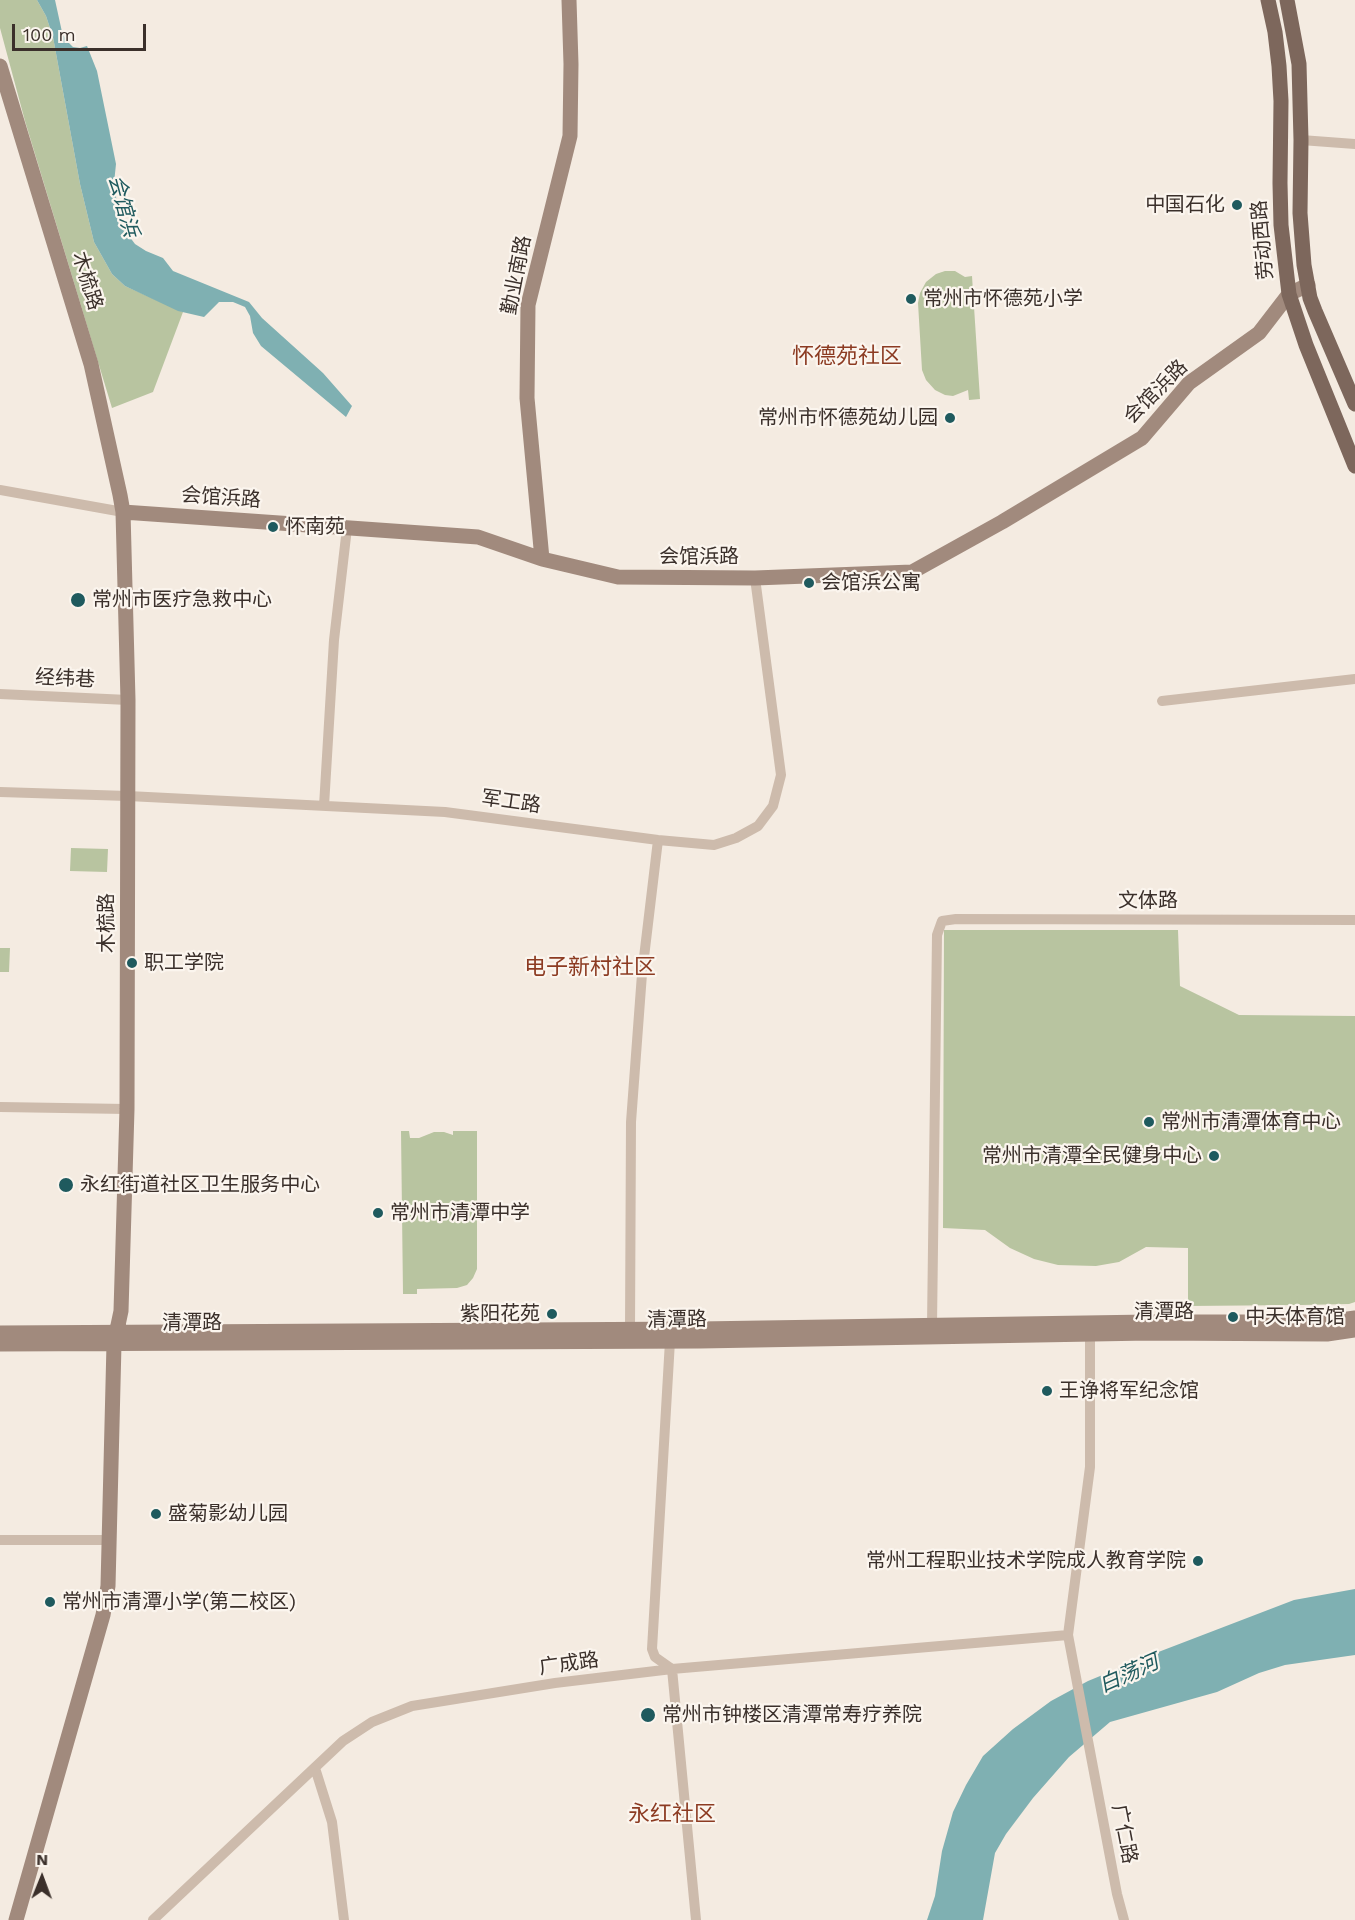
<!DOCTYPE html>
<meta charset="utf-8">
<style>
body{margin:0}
#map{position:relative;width:1355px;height:1920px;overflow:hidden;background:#f4ebe1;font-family:"Work Sans",sans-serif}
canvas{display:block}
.north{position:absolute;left:12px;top:1848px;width:60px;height:60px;-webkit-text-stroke:4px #fbf5ee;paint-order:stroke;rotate:1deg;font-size:16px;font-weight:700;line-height:24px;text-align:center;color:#3b302b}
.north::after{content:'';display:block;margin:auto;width:21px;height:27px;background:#3b302b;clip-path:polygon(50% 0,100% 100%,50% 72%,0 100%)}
.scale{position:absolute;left:12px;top:24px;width:134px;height:27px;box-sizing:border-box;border:3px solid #3b302b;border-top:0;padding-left:8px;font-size:18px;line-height:21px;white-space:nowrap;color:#3b302b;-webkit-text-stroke:4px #fbf5ee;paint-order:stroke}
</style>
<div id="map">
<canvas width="1355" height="1920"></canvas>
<div class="north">N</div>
<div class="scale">100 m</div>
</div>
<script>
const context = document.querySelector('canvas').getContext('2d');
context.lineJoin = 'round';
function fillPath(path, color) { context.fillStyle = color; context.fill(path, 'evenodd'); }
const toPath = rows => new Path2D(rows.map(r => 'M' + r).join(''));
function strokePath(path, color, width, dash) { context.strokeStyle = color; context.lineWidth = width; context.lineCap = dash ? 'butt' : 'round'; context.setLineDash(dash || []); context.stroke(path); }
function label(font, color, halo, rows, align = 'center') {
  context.font = font + ' "Work Sans","Noto Sans SC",sans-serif'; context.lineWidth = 4.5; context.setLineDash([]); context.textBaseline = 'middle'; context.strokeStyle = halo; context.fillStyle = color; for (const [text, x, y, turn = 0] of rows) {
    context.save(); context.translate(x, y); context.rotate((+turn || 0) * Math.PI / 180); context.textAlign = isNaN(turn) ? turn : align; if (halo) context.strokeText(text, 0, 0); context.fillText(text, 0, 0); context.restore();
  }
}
const green = toPath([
 [0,0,37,0,46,16,53,37,80,184,94,242,112,274,125,286,183,312,153,392,112,408,25,121,0,28],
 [945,271,955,271,965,277,972,276,980,399,969,400,968,390,953,396,945,395,935,390,926,380,922,370,918,303,920,293,926,282,936,274],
 [71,848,108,849,107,872,70,871],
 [944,930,1178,930,1180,986,1239,1015,1355,1016,1355,1302,1349,1304,1301,1305,1188,1306,1188,1248,1146,1247,1119,1262,1096,1266,1058,1265,1034,1259,1010,1248,985,1230,943,1228],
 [0,948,10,948,9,972,0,972],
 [401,1131,409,1131,410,1138,419,1138,434,1132,444,1132,453,1135,453,1131,477,1131,477,1269,473,1278,467,1285,457,1288,417,1289,417,1294,403,1294]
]);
const water = toPath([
 [37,0,55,0,62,32,66,40,73,47,80,48,87,46,97,71,116,164,114,183,120,224,135,244,146,251,163,258,173,271,249,302,262,318,323,373,352,406,346,417,261,346,253,333,250,316,245,307,233,302,219,302,204,317,178,311,125,286,112,274,94,242,80,184,53,37,46,16],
 [1355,1589,1355,1655,1285,1665,1259,1673,1217,1692,1110,1722,1069,1757,1033,1798,1006,1834,995,1853,983,1920,927,1920,935,1896,942,1851,953,1812,966,1785,983,1756,1013,1729,1051,1701,1088,1681,1161,1651,1294,1600]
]);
const street = toPath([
 [1301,140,1355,144],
 [0,490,123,512],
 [0,694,128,700],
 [1162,701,1355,679],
 [0,792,128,796,445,812,658,840,714,845,736,838,758,826,773,806,781,775,755,578],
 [324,806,334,640,347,528],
 [0,1107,127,1109],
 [932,1325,937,935,942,921,956,919,1355,920],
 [1090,1327,1090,1467,1068,1635,1117,1894,1124,1920],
 [630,1329,631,1122,642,974,658,840],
 [670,1341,652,1649,655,1657,672,1669,696,1920],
 [0,1540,109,1540],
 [315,1768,332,1822,344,1920],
 [153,1920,343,1741,372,1722,412,1706,555,1683,672,1669,1068,1635]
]);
const secondary = toPath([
 [0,66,91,364,120,495,123,512,128,700,127,1109,121,1311,114,1344,108,1586,103,1615,16,1920],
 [123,512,478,537,542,559,618,577,755,578,912,572,1002,522,1142,438,1189,383,1259,333,1289,294,1308,285],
 [542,559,527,398,528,305,570,136,571,64,569,0],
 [0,1333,699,1329,1149,1322,1326,1322,1355,1318],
 [0,1344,700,1341,1149,1333,1327,1334,1355,1330]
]);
const primary = toPath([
 [1268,0,1275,32,1279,66,1281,101,1280,183,1281,225,1289,294,1306,345,1355,466],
 [1287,0,1299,64,1301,140,1300,213,1304,265,1310,298,1315,311,1355,404]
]);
const markers = [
 [1237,205,6,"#1f5a5e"],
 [911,299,6,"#1f5a5e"],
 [950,418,6,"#1f5a5e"],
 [273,527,6,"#1f5a5e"],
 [809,583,6,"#1f5a5e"],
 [78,600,8,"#1f5a5e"],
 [132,963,6,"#1f5a5e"],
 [1149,1122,6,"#1f5a5e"],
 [1214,1156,6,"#1f5a5e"],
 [66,1185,8,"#1f5a5e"],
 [378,1213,6,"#1f5a5e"],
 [552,1314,6,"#1f5a5e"],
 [1233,1317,6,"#1f5a5e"],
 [1047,1391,6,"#1f5a5e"],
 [156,1514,6,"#1f5a5e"],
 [1198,1561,6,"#1f5a5e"],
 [50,1602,6,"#1f5a5e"],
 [648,1715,8,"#1f5a5e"]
];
const poiNames = [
 ["中国石化",1225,205,"right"],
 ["常州市怀德苑小学",923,299],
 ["常州市怀德苑幼儿园",938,418,"right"],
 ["怀南苑",285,527],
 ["会馆浜公寓",821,583],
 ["常州市医疗急救中心",92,600],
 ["职工学院",144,963],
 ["常州市清潭体育中心",1161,1122],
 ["常州市清潭全民健身中心",1202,1156,"right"],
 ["永红街道社区卫生服务中心",80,1185],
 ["常州市清潭中学",390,1213],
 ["紫阳花苑",540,1314,"right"],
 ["中天体育馆",1245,1317],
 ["王诤将军纪念馆",1059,1391],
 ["盛菊影幼儿园",168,1514],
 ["常州工程职业技术学院成人教育学院",1186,1561,"right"],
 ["常州市清潭小学(第二校区)",62,1602],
 ["常州市钟楼区清潭常寿疗养院",662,1715]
];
const streetNames = [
 ["劳动西路",1263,240,-95],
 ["勤业南路",517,275,-79],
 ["木梳路",87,281,73],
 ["会馆浜路",1156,392,-45],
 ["会馆浜路",221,498,4],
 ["会馆浜路",699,557],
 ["经纬巷",65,679,3],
 ["军工路",511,802,8],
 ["文体路",1148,901],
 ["木梳路",107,923,-90],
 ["清潭路",1164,1312],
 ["清潭路",677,1320,-1],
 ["清潭路",192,1323],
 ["广成路",569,1664,-8],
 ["广仁路",1124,1834,79]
];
const waterNames = [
 ["会馆浜",123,206,75],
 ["白荡河",1129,1674,-24]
];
const quarterNames = [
 ["怀德苑社区",847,357],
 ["电子新村社区",590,968],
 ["永红社区",672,1815]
];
fillPath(green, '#b8c4a0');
fillPath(water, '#7fb0b2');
strokePath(street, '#cdbbac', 10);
strokePath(secondary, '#a18a7d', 15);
strokePath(primary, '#7d675c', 15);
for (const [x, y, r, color] of markers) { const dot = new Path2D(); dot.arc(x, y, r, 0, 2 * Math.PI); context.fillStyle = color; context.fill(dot); strokePath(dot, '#fbf5ee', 2); }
label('20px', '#3b302b', '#fbf5ee', poiNames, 'left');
label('20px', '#3b302b', '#fbf5ee', streetNames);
label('italic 21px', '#1f5a5e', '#fbf5ee', waterNames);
label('22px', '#8c3b22', '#fbf5ee', quarterNames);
</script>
